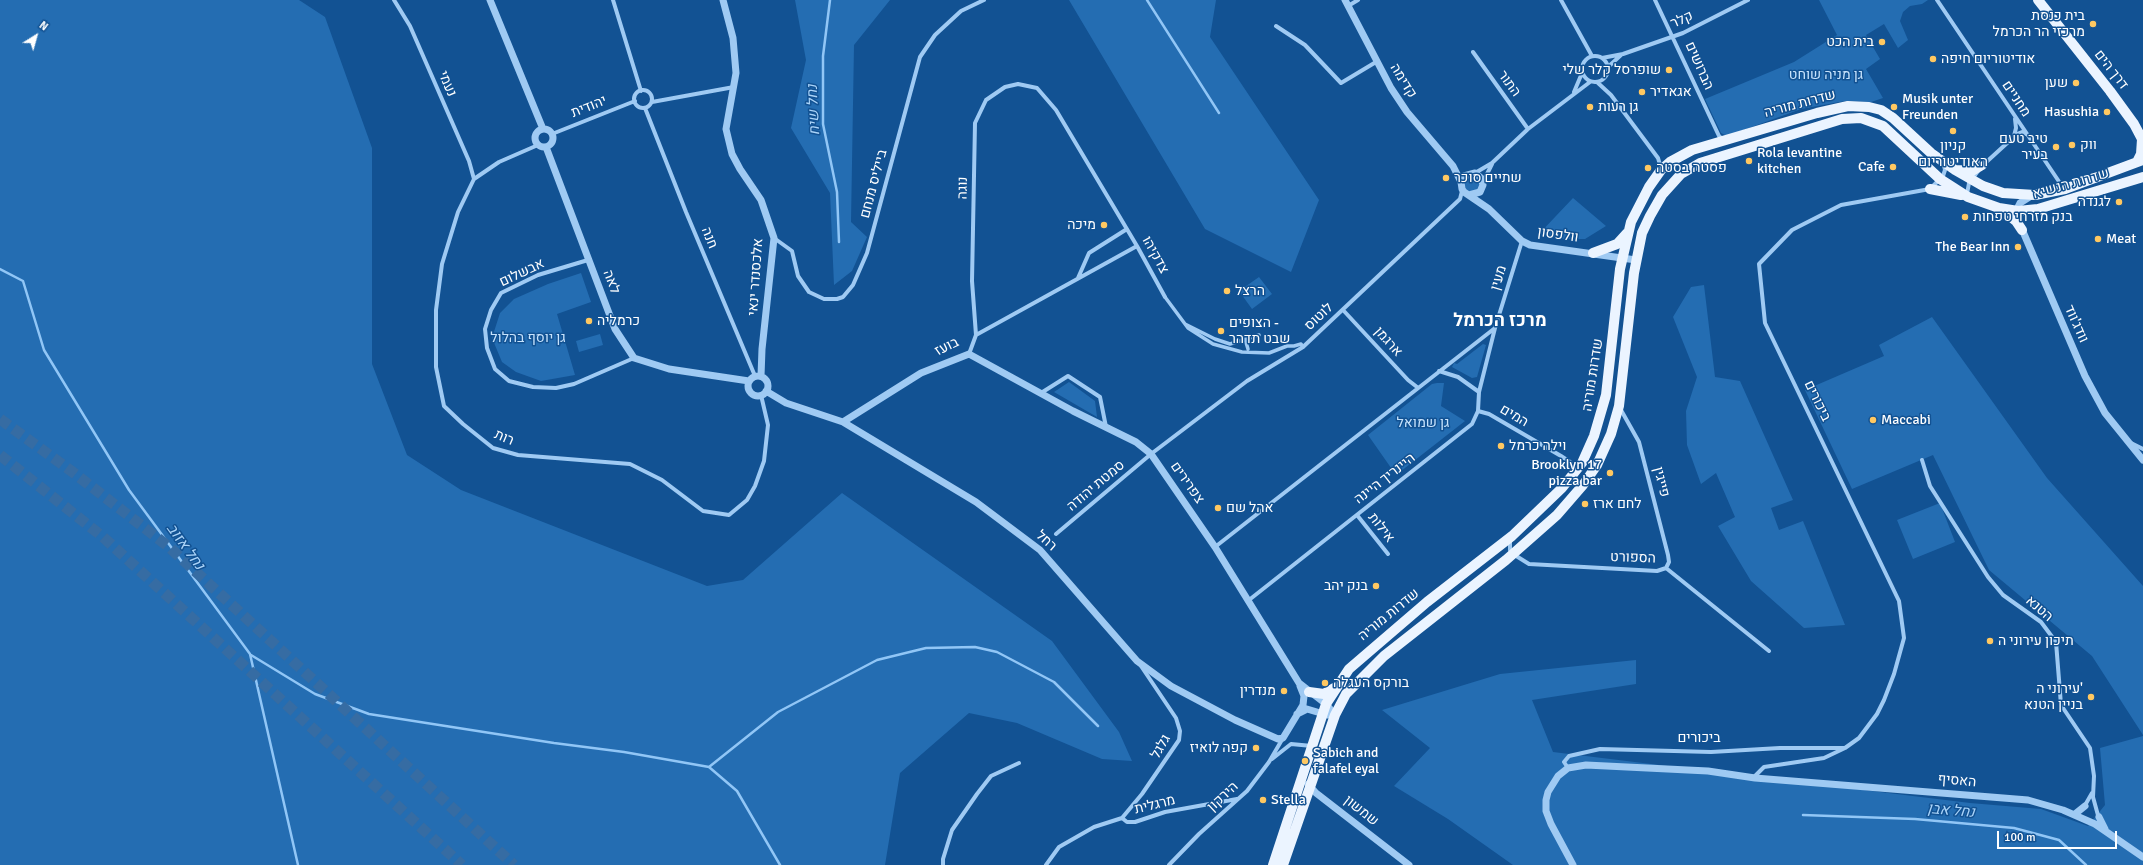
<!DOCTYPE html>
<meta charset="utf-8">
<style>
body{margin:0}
#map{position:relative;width:2143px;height:865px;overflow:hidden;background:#125293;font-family:Signika,sans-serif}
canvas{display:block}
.north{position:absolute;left:16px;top:16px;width:40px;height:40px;-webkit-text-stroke:3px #125293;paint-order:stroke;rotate:37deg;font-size:11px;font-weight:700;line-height:16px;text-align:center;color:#fff}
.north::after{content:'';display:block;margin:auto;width:14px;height:18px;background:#fff;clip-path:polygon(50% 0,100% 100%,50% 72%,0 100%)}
.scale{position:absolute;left:1997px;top:831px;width:120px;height:18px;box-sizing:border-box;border:2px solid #fff;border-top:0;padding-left:5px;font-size:12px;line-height:14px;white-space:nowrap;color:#fff;-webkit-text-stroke:3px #125293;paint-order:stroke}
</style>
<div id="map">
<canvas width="2143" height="865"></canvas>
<div class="north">N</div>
<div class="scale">100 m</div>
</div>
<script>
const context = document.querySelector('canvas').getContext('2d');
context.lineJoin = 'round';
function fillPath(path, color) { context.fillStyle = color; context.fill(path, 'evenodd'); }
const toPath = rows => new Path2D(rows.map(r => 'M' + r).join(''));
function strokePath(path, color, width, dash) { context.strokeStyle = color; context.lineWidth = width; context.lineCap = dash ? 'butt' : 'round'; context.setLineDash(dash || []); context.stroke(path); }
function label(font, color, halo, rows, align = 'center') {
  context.font = font + ' Signika,Heebo,sans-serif'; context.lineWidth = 3; context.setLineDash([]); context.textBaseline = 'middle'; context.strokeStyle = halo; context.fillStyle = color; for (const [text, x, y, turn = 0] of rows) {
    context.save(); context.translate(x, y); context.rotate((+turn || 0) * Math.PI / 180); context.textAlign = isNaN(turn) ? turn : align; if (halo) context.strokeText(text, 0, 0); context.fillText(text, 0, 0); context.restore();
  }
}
const green = toPath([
 [0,0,299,0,325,17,372,148,372,364,407,455,461,490,707,586,743,580,842,493,1052,641,1119,732,1132,761,1102,759,1017,723,969,713,900,773,885,865,0,865],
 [795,0,890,0,854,45,851,222,867,237,852,271,834,285,830,193,791,128,806,60],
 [1069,0,1216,0,1210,37,1319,200,1291,272,1205,229],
 [1819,0,1928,0,1922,4,1910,6,1903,12,1900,21,1908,40,1898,48,1884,24,1866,35,1880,59,1866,69,1883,98,1871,102,1845,101,1801,109,1727,136,1721,133,1705,99,1794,62,1837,35],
 '1464 184a8 8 0 1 1 16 0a8 8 0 1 1-16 0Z',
 [1573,198,1606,226,1585,239,1564,239,1538,235],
 [581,273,591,302,557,314,575,375,541,381,516,372,502,362,492,338,500,313,514,299,548,284],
 [1259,277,1272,294,1252,309,1239,291],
 [1704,285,1715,377,1740,381,1793,500,1771,508,1779,530,1803,521,1845,625,1804,628,1751,581,1718,526,1735,517,1716,473,1701,484,1687,445,1686,411,1697,377,1673,317,1691,287],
 [1932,317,2047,478,2143,586,2143,735,2092,656,1989,570,1933,455,1852,489,1805,390,1884,356,1879,345],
 [600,334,603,345,579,352,576,341],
 [1483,344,1486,345,1477,377,1472,378,1452,367,1454,363,1457,364],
 [1069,382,1095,401,1097,417,1054,392],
 [1437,383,1444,383,1441,406,1465,421,1396,475,1368,435,1432,384],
 [1940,503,1955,542,1913,559,1897,520],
 [1636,660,1636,684,1532,700,1553,752,1970,803,2041,809,2088,826,2105,805,2100,748,2143,736,2143,865,1513,865,1448,819,1394,786,1430,748,1382,710,1500,674]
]);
const stream = toPath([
 [830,0,823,56,823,124,837,192,839,242],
 [1147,0,1219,113],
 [0,269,23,281,44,350,129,490,250,654,298,865],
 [251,655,315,694,369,714,554,743,624,752,709,767,737,791,780,865],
 [709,767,778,712,877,660,926,648,975,647,997,652,1054,682,1098,726],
 [1803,815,1915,819,2014,828,2059,840,2086,865]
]);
const trunkTunnel = toPath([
 [0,419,74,473,169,547,514,865],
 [0,455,103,537,462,865]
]);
const pedestrian = toPath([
 [1165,297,1188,328,1213,344,1242,352,1269,353,1287,346,1294,346,1301,344,1303,347],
 [1185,324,1215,339,1230,344,1259,335],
 [1245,339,1248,349]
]);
const minor = toPath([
 [394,0,410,26,469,161,474,179],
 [613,0,641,91],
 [1561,0,1592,56],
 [1655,0,1719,136,1723,140],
 [1937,0,2064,189],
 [1348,6,1358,0],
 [1276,26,1305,45,1341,83,1376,62],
 [1473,52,1528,129],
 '1582 69a13 13 0 1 1 26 0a13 13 0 1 1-26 0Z',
 [1602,58,1623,54,1683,33,1748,0],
 [1608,67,1621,55],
 [1598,83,1611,95,1658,158,1661,168],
 '634 99a9 9 0 1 1 18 0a9 9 0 1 1-18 0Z',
 [1574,92,1582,73],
 [652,102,734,87],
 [645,108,686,212,755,376],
 [552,134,635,101],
 [2014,136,2016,128,2015,119],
 [538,145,499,162,474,179,458,212,442,264,436,310,436,367,444,406,463,424,493,448,518,455,630,464,662,480,703,511,729,515,747,500,755,486,764,461,768,425,761,395],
 [1982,166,2017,134,2022,132,2026,134],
 [1475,173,1492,163,1528,129,1590,82],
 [1483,182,1492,164],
 [1967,194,1969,183,1978,171],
 [774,238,792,251,798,276,809,292,824,299,837,299,843,297,853,285,867,253,920,57,935,35,961,11,984,0],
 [588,260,538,275,501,293,491,310,485,329,487,348,495,369,509,381,533,387,556,388,574,384,634,358],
 [1078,278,1089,253,1127,229],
 [1343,310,1408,380,1417,387],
 [976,335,972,281,975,123,986,100,1005,87,1018,84,1037,88,1056,110,1137,246,1165,297],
 [969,354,976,335,1137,246],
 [1439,371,1458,377,1479,392],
 [1041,393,1068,376,1100,397,1106,427],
 [1621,410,1639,442,1668,555,1669,562,1666,568],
 [1478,411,1489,414,1561,456,1570,462,1576,471],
 [2131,443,2143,449],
 [1922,460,1930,486,1988,577,2003,595,2041,622,2056,642,2061,705,2090,748,2094,776,2093,797,2099,819],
 [1357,515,1388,554],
 [1056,534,1151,454,1247,381,1303,347,1460,199,1462,191],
 [1510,540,1510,550,1513,554,1529,564,1657,571,1666,568],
 [1215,547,1495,328],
 [1666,568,1769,651],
 [1249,600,1472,424,1478,411,1479,392,1495,328,1522,241],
 [1272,759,1291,744,1312,746],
 [1568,768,1564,762,1569,756,1600,749,1711,752,1780,748,1845,748],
 [1754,777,1764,767,1824,758,1845,748,1859,738,1877,714,1884,700,1894,674,1904,638,1899,601,1765,323,1759,264,1792,230,1841,205,1930,189,1943,176,1945,170,1944,165],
 [2084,807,2092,793],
 [1122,818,1142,794,1179,740,1180,731,1176,718,1141,666],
 [1122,818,1127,822,1135,822,1165,812,1237,799],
 [943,865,943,859,952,830,977,794,991,776,1019,763],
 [1046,865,1059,847,1094,827,1122,818],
 [1169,865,1199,834,1247,791,1269,762,1283,738]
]);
const tertiary = toPath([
 [490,0,543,129],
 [723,0,733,38,736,73,726,129,732,154,740,169,761,200,774,238,762,349,761,376],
 [1345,0,1391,88,1407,112,1453,166,1461,182],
 '535 138a9 9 0 1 1 18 0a9 9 0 1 1-18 0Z',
 [546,147,615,329,634,358,669,369,749,381],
 [1469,195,1480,192,1483,185,1481,178,1475,173,1464,176,1461,182,1462,189,1464,192,1489,209,1522,241,1530,245,1636,260],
 [2018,215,2018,207,2020,203,2031,196],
 [2021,227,2085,376,2105,413,2143,460],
 '748 386a10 10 0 1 1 20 0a10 10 0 1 1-20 0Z',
 [766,391,786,403,843,422,976,502,1040,550,1137,661,1171,686,1235,720,1278,739,1283,738,1303,705,1304,696,1300,686],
 [843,422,921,373,969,354,1073,411,1136,442,1151,454,1215,547,1299,683,1326,704,1335,715,1327,715,1307,709,1297,714],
 [1308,784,1316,793,1409,865],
 [2075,814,2085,806],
 [2099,817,2105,829],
 [1573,865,1551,824,1546,811,1546,800,1548,792,1558,776,1568,768,1586,765,1708,771,1755,778,2028,800,2063,810,2095,824,2143,857]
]);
const primary = toPath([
 [2038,0,2110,91,2134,124,2143,141],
 [2137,162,2141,154,2142,139],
 [1956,170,1972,171,1982,165],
 [1930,189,1961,195],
 [2001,209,2016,221,2022,230],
 [1593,253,1617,244,1627,233],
 [1309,692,1324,694,1334,688],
 [1273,865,1326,704,1349,669,1427,602,1512,536,1562,488,1582,463,1594,436,1606,395,1620,269,1631,222,1649,187,1661,170,1670,162,1692,150,1817,113,1848,106,1869,107,1881,110,1893,118,1931,153,1955,170,1983,186,2003,193,2035,195,2065,189,2143,160],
 [1283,865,1335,715,1346,694,1384,656,1506,560,1557,515,1583,485,1597,465,1611,434,1619,406,1634,273,1642,233,1650,216,1662,195,1681,174,1700,163,1842,119,1861,118,1883,126,1940,179,1968,197,1999,208,2018,211,2038,209,2143,177]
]);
const markers = [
 [2093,24,4,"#ffc861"],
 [1882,42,4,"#ffc861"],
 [1933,59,4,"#ffc861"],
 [1669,70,4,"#ffc861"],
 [2076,83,4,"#ffc861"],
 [1642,92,4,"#ffc861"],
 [1590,107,4,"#ffc861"],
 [1894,107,4,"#ffc861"],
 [2107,112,4,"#ffc861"],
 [1953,131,4,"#ffc861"],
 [2072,145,4,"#ffc861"],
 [2056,147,4,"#ffc861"],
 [1749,161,4,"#ffc861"],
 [1893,167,4,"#ffc861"],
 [1648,168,4,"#ffc861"],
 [1446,178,4,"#ffc861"],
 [2119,202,4,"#ffc861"],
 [1965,217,4,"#ffc861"],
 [1104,225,4,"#ffc861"],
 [2098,239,4,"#ffc861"],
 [2018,247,4,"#ffc861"],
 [1227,291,4,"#ffc861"],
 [589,321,4,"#ffc861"],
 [1221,331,4,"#ffc861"],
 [1873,420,4,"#ffc861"],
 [1501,446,4,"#ffc861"],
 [1610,473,4,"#ffc861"],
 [1585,504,4,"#ffc861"],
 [1218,508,4,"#ffc861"],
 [1376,586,4,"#ffc861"],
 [1990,641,4,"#ffc861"],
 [1325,683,4,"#ffc861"],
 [1284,691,4,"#ffc861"],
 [2091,697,4,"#ffc861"],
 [1256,748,4,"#ffc861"],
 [1305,761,4,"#ffc861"],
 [1263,800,4,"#ffc861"]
];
const poiNames = [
 ["בית כנסת",2085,16,"right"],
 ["מרכזי הר הכרמל",2085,32,"right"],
 ["בית הכט",1874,42,"right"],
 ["אודיטוריום חיפה",1941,59],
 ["שופרסל קלר שלי",1661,70,"right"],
 ["שען",2068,83,"right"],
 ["אגאדיר",1650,92],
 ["Musik unter",1902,99],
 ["Freunden",1902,115],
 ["גן רעות",1598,107],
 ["Hasushia",2099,112,"right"],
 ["טיב טעם",2048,139,"right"],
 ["בעיר",2048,155,"right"],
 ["ווק",2080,145],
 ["קניון",1953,146,"center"],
 ["האודיטוריום",1953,162,"center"],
 ["Rola levantine",1757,153],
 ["kitchen",1757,169],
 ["Cafe",1885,167,"right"],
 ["פסטה בסטה",1656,168],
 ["שתיים סוכר",1454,178],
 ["לגנדה",2111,202,"right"],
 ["בנק מזרחי טפחות",1973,217],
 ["מיכה",1096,225,"right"],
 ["Meat",2106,239],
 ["The Bear Inn",2010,247,"right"],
 ["הרצל",1235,291],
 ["כרמליה",597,321],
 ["הצופים -",1229,323],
 ["שבט תדהר",1229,339],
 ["Maccabi",1881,420],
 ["וילה כרמל",1509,446],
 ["Brooklyn 17",1602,465,"right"],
 ["pizza bar",1602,481,"right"],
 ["לחם ארז",1593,504],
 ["אהל שם",1226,508],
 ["בנק יהב",1368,586,"right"],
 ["תיכון עירוני ה",1998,641],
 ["בורקס העגלה",1333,683],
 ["עירוני ה'",2083,689,"right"],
 ["בניין הטנא",2083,705,"right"],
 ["מנדרין",1276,691,"right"],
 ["קפה לואיז",1248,748,"right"],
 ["Sabich and",1313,753],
 ["falafel eyal",1313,769],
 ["Stella",1271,800]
];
const streetNames = [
 ["קלר",1682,20,-24],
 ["הברושים",1699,66,66],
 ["דרך הים",2111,70,52],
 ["קדימה",1403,81,58],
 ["נעמי",447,84,67],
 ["התור",1509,84,54],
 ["מחניים",2016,99,56],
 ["שדרות מוריה",1800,104,-15],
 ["יהודית",589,107,-22],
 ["בייליס מנחם",874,184,-75],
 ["שדרות הנשיא",2071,184,-16],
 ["נוגה",963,188,-89],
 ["וולפסון",1558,235,8],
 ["חנה",709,238,68],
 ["צדקיהו",1155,255,61],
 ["אבשלום",522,273,-25],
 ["אלכסנדר ינאי",756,277,-86],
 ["מעין",1499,278,-73],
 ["לאה",611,282,69],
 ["לוטוס",1319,317,-43],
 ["וודג'ווד",2076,324,66],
 ["ארגמן",1388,342,48],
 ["בועז",947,347,-26],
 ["שדרות מוריה",1593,375,-81],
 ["ביכורים",1817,401,64],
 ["המים",1514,416,30],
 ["רות",504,438,23],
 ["היינריך היינה",1385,479,-38],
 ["פייגין",1661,482,76],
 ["צפרירים",1187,483,55],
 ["סמטת יהודה",1096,486,-40],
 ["אילות",1381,528,52],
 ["רחל",1046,541,42],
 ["הספורט",1633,558,2],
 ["הטנא",2039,609,41],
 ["שדרות מוריה",1389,615,-39],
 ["ביכורים",1699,738],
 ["גלגל",1161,747,-60],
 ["האסיף",1957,781,5],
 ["הירקון",1223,797,-43],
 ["מרגלית",1155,805,-14],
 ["שמשון",1361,811,38]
];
const parkNames = [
 ["גן מניה שוחט",1826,75],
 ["גן יוסף בהלול",528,338],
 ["גן שמואל",1423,423]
];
const waterNames = [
 ["נחל שיח",814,110,-93],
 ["נחל אזוב",185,547,54],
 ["נחל אבן",1951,811,5]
];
const districtNames = [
 ["מרכז הכרמל",1500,321]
];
fillPath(green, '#246db2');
strokePath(stream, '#91c6f6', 2.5);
strokePath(trunkTunnel, '#366ca3', 11, [11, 5.5]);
strokePath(pedestrian, '#9fcaf3', 3.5);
strokePath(minor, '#9fcaf3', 4);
strokePath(tertiary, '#9fcaf3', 7);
strokePath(primary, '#ebf4ff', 10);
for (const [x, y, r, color] of markers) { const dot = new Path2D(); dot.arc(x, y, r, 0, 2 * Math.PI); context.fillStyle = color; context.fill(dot); strokePath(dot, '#125293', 1.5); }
label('14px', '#fff', '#125293', poiNames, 'left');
label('14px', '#fff', '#125293', streetNames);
label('14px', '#c7e3fd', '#125293', parkNames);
label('italic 15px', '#abd4f9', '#125293', waterNames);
label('bold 18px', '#fff', '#125293', districtNames);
</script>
